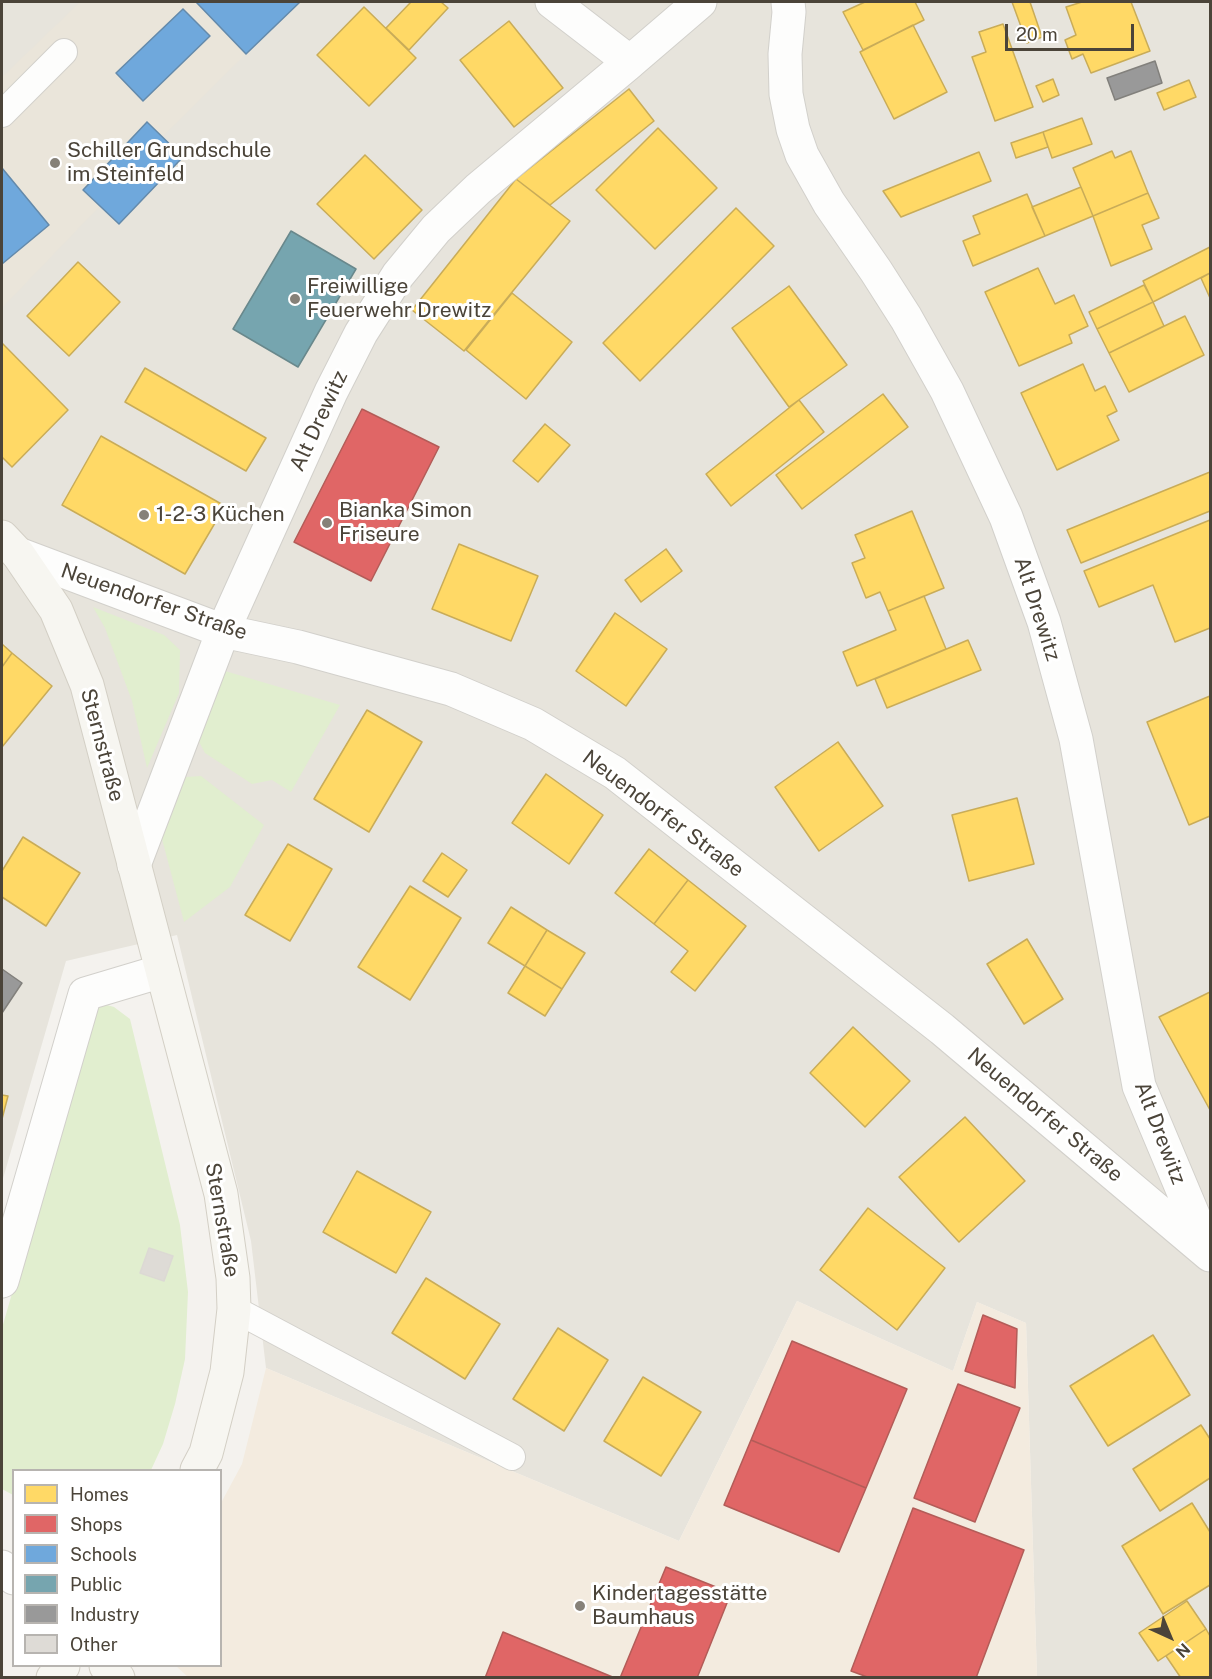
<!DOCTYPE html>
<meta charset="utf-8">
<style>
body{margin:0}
#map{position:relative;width:1212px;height:1679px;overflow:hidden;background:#f4f2ee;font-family:"Public Sans",sans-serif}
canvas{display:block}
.frame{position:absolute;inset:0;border:3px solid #4b4439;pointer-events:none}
.legend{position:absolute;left:12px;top:1469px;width:210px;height:198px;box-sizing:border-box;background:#fff;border:2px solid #b7b4b0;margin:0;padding:8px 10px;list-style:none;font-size:18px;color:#4b4439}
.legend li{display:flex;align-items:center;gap:12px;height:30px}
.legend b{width:30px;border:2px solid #b7b4b0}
.north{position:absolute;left:1140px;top:1607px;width:60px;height:60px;-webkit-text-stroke:4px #fff;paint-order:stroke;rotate:136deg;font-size:16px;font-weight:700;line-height:24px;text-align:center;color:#4b4439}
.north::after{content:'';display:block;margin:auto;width:21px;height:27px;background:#4b4439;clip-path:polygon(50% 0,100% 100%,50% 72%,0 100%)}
.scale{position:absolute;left:1005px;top:24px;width:129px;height:27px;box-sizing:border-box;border:3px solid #4b4439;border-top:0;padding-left:8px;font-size:18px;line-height:21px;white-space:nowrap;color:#4b4439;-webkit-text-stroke:4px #fff;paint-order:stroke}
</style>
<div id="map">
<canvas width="1212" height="1679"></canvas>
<div class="frame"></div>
<ul class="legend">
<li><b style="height:16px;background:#ffd966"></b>Homes</li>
<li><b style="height:16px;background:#e06666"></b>Shops</li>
<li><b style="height:16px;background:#6fa8dc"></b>Schools</li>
<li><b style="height:16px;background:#76a5af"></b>Public</li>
<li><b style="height:16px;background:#999"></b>Industry</li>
<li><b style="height:16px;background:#dedbd6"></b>Other</li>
</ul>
<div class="north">N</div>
<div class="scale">20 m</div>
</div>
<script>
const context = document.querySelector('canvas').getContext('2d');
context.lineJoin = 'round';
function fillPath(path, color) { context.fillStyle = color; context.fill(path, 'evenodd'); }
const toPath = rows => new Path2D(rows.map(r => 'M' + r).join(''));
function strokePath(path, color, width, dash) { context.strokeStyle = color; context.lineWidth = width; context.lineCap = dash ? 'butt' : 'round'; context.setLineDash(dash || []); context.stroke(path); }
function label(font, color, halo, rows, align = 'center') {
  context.font = font + ' "Public Sans",sans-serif'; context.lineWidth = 6; context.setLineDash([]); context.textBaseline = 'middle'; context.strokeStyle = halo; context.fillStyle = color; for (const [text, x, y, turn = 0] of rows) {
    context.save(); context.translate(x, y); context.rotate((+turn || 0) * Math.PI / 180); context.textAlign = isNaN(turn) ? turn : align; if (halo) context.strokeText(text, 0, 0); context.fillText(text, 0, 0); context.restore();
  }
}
const residential = toPath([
 [2,2,1210,2,1210,1677,1037,1677,1026,1323,977,1302,953,1371,797,1301,679,1541,266,1368,251,1241,177,935,66,961,2,1182]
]);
const commercial = toPath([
 [797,1301,953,1371,977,1302,1026,1323,1037,1677,189,1678,177,1667,220,1666,221,1503,242,1464,266,1368,679,1541]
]);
const education = toPath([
 [80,2,196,2,246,54,162,137,147,123,83,190,100,206,2,308,2,77]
]);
const green = toPath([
 [93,607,164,635,180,650,179,693,147,768,132,701,105,628],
 [225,671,340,705,291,792,272,780,252,784,205,753,197,738],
 [201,776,264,825,230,887,184,922,162,839,186,777],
 [107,1005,114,1007,130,1019,180,1225,188,1292,185,1359,175,1404,163,1444,151,1470,14,1470,13,1495,2,1489,2,1328,95,1007]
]);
const homes = toPath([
 [411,2,441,2,448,8,409,50,386,28,411,2],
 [865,2,915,2,924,20,863,50,843,12,865,2],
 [1012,2,1030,2,1042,37,1027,43,1012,2],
 [1082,2,1131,2,1150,51,1091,73,1083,54,1072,59,1065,40,1076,35,1066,7,1082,2],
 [364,7,416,58,369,106,317,55,364,7],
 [509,21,563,88,514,127,460,60,509,21],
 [1003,24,1033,107,995,121,972,57,986,52,979,32,1003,24],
 [913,25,947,92,894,119,860,52,913,25],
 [1053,79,1059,95,1043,102,1036,86,1053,79],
 [1189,80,1196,97,1164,110,1157,93,1189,80],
 [629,89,654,121,550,205,516,179,629,89],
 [1082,118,1092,144,1052,158,1043,132,1082,118],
 [658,128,717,188,655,249,596,190,658,128],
 [1043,132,1048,147,1016,158,1011,143,1043,132],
 [1112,151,1115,158,1131,151,1148,193,1093,216,1073,168,1112,151],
 [979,152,991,181,901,217,883,191,979,152],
 [365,155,422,210,374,259,317,204,365,155],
 [516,179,570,221,464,351,412,310,516,179],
 [1081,187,1093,216,1045,236,1032,207,1081,187],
 [1148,193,1159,218,1142,225,1152,249,1111,266,1093,216,1148,193],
 [1027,194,1045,236,973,266,963,241,980,234,973,216,1027,194],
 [736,208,774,246,640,381,603,343,736,208],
 [1210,247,1210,273,1153,302,1143,281,1210,247],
 [78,262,120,302,69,356,27,316,78,262],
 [1038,268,1055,304,1074,295,1088,326,1069,335,1072,343,1019,366,985,292,1038,268],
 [1210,273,1210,298,1201,278,1210,273],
 [1144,285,1153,302,1097,329,1089,312,1144,285],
 [789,286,847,365,789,407,732,328,789,286],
 [512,293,572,342,526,399,466,350,512,293],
 [1153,302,1164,326,1109,353,1097,329,1153,302],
 [1185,316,1204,355,1129,392,1109,353,1185,316],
 [2,343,68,410,12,467,2,457,2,343],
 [1083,364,1095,391,1105,386,1117,411,1107,416,1119,440,1057,470,1021,393,1083,364],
 [145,368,266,438,246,471,125,402,145,368],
 [883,394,908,427,802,509,776,475,883,394],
 [799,400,824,432,731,506,706,474,799,400],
 [545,424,570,445,538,482,513,461,545,424],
 [101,436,225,506,185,574,62,505,101,436],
 [1210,472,1210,511,1081,563,1067,530,1210,472],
 [912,511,944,588,888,611,880,592,866,598,852,563,865,558,855,535,912,511],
 [1210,520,1210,628,1175,642,1153,585,1099,607,1084,571,1210,520],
 [459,544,538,576,511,641,432,609,459,544],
 [666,549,682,571,641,602,625,580,666,549],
 [924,596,946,649,857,686,843,652,896,630,888,611,924,596],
 [615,613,667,649,626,706,576,671,615,613],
 [968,640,981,670,887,708,875,679,968,640],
 [2,644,12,653,2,667,2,644],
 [12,653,52,686,2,747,2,667,12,653],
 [1210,696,1210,816,1189,825,1147,722,1210,696],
 [367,710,422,742,369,832,314,799,367,710],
 [838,742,883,806,819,851,775,787,838,742],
 [546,774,603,815,569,864,512,823,546,774],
 [1017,798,1034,864,969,881,952,815,1017,798],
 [23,837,80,873,46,926,2,897,2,871,23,837],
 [288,844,332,869,290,941,245,915,288,844],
 [649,849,688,880,654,924,615,893,649,849],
 [442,853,467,870,448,897,423,881,442,853],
 [688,880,746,926,695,991,671,972,688,951,654,924,688,880],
 [410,886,461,918,410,1000,358,967,410,886],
 [511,907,547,930,525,966,488,943,511,907],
 [547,930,585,953,562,989,525,966,547,930],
 [1027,939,1063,999,1024,1024,987,964,1027,939],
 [525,966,562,989,545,1016,508,993,525,966],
 [1210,992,1210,1110,1159,1017,1210,992],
 [853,1027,910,1081,865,1127,810,1073,853,1027],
 [2,1095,8,1096,2,1119,2,1095],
 [965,1117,1025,1181,959,1242,899,1177,965,1117],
 [357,1171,431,1212,396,1273,323,1232,357,1171],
 [868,1208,945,1268,897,1330,820,1270,868,1208],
 [426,1278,500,1324,465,1379,392,1333,426,1278],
 [558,1328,608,1360,564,1431,513,1399,558,1328],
 [1153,1335,1190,1395,1108,1446,1070,1386,1153,1335],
 [643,1377,701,1412,661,1476,604,1441,643,1377],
 [1201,1425,1210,1439,1210,1478,1160,1511,1133,1469,1201,1425],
 [1192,1503,1210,1532,1210,1585,1163,1614,1122,1546,1192,1503],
 [1187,1601,1206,1629,1158,1661,1139,1633,1187,1601],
 [1206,1629,1210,1636,1210,1678,1181,1678,1166,1656,1206,1629]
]);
const shops = toPath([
 [362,409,439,447,371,581,294,542,362,409],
 [983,1315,1017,1329,1015,1388,965,1371,983,1315],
 [792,1341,907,1389,866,1488,751,1440,792,1341],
 [958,1384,1020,1408,975,1522,914,1498,958,1384],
 [751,1440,866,1488,839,1552,724,1505,751,1440],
 [913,1508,1024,1550,976,1678,870,1678,851,1671,913,1508],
 [666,1567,731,1593,697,1678,620,1678,666,1567],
 [503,1632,615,1678,485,1678,503,1632]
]);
const schools = toPath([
 [196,2,300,2,246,54,196,2],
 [183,9,210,36,143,101,116,73,183,9],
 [147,122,183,157,119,224,83,190,147,122],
 [2,168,49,225,2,264,2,168]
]);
const public = toPath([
 [291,231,356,269,298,367,233,329,291,231]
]);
const industry = toPath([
 [1155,61,1162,83,1115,100,1107,78,1155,61],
 [2,969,22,983,2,1013,2,969]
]);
const building = toPath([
 [149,1248,173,1256,164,1281,140,1273,149,1248]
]);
const lane = toPath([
 [2,114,64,52],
 [234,1309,512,1457]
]);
const street = toPath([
 [552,2,630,62,700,2],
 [788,2,789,12,785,54,786,94,793,129,802,155,829,203,876,271,906,318,947,391,1006,517,1044,622,1076,739,1139,1086,1207,1248],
 [18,554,223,631,298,647,451,689,533,724,615,773,942,1029,1210,1255],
 [134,865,223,631,331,392,361,333,398,275,436,229,478,189,630,62],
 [2,1281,85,994,162,971],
 [2,1567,14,1578]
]);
const secondary = toPath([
 [2,537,18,554,56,610,87,685,221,1194,233,1278,234,1309,227,1372,206,1453,197,1470],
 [106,1666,118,1678],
 [53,1678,63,1666]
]);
const markers = [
 [55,163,6,"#868178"],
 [295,299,6,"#868178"],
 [144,515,6,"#868178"],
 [327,523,6,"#868178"],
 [580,1606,6,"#868178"]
];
const poiNames = [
 ["Schiller Grundschule",67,151],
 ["im Steinfeld",67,175],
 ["Freiwillige",307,287],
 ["Feuerwehr Drewitz",307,311],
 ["Bianka Simon",339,511],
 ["Friseure",339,535],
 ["1-2-3 Küchen",156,515],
 ["Kindertagesstätte",592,1594],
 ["Baumhaus",592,1618]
];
const streetNames = [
 ["Alt Drewitz",319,421,-65],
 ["Neuendorfer Straße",154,602,19],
 ["Alt Drewitz",1037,609,72],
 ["Sternstraße",102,745,75],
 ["Neuendorfer Straße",663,814,37],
 ["Neuendorfer Straße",1045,1115,40],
 ["Alt Drewitz",1160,1133,69],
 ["Sternstraße",222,1220,80]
];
fillPath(residential, '#e7e4dc');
fillPath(commercial, '#f3ebdf');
fillPath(education, '#eae5da');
fillPath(green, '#e1eecf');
fillPath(homes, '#ffd966');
strokePath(homes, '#c9ac58', 1.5);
fillPath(shops, '#e06666');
strokePath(shops, '#b35c58', 1.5);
fillPath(schools, '#6fa8dc');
strokePath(schools, '#648aab', 1.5);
fillPath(public, '#76a5af');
strokePath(public, '#69888c', 1.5);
fillPath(industry, '#999');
strokePath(industry, '#82807c', 1.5);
fillPath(building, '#dedbd6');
strokePath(building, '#dcd9d4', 1.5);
strokePath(lane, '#d2d0cb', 28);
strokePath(street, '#d2d0cb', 35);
strokePath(secondary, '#d3cfc5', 35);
strokePath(lane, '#fdfdfc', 26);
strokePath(street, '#fdfdfc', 33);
strokePath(secondary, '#f7f6f1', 33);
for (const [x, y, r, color] of markers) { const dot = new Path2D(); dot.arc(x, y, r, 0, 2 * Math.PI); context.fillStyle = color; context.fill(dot); strokePath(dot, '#fff', 2); }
label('21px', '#4b4439', '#fff', poiNames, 'left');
label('21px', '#4b4439', '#fff', streetNames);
</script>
